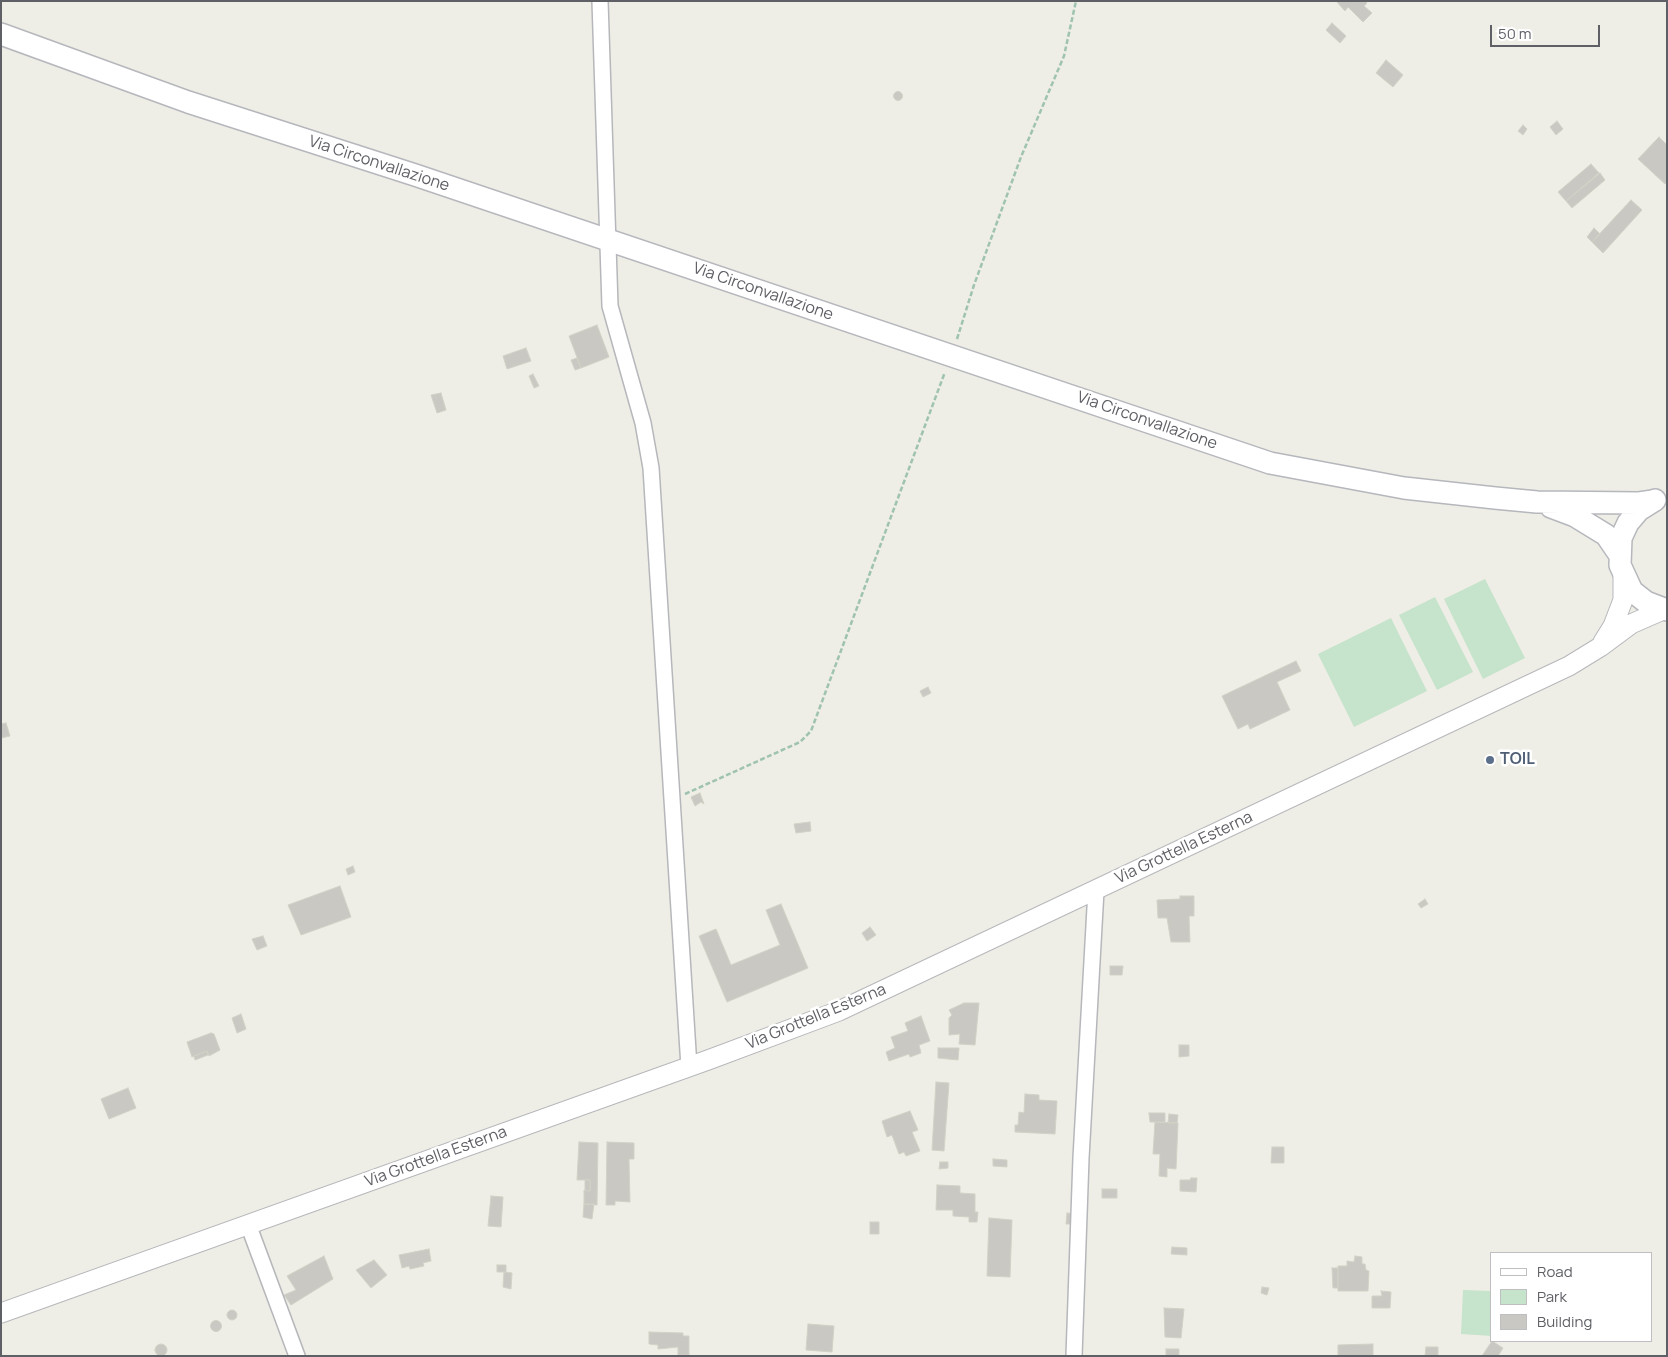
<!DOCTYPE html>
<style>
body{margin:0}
#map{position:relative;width:1668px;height:1357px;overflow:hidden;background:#eeeee6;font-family:Manrope,sans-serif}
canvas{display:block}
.frame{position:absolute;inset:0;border:2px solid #5e6065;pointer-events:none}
.legend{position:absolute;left:1490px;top:1252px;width:162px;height:90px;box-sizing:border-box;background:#fff;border:1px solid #bfbfc1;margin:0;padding:6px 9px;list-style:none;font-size:15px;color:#5e6065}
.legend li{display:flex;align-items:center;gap:10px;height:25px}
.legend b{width:25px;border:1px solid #bfbfc1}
.scale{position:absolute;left:1490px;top:25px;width:110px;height:22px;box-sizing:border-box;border:2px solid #5e6065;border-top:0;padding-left:6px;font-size:15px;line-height:18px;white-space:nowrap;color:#5e6065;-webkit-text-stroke:4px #fff;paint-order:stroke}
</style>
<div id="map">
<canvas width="1668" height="1357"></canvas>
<div class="frame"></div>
<ul class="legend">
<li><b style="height:6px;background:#fff"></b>Road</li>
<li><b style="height:14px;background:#c6e3cb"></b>Park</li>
<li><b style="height:14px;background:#cac8c3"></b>Building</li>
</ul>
<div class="scale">50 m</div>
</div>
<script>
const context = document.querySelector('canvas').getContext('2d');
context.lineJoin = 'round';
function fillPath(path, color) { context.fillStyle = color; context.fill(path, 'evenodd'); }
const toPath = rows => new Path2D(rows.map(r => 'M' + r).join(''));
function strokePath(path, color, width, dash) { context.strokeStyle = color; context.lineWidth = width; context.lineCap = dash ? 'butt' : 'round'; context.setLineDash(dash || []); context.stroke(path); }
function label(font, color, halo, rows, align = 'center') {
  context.font = font + ' Manrope,sans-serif'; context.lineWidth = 5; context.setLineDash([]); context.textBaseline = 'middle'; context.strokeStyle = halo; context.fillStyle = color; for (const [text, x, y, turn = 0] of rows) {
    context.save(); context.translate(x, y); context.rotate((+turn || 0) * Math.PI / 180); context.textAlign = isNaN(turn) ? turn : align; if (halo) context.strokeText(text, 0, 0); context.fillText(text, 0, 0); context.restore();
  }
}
const green = toPath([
 [1485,579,1525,658,1483,679,1444,599],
 [1435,597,1473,672,1437,690,1399,615],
 [1391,618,1427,691,1354,727,1318,654],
 [1463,1290,1492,1291,1492,1336,1461,1334]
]);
const building = toPath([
 [1336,1,1365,1,1367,3,1364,6,1372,13,1363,22,1348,7,1345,11,1336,1],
 [1332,23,1346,36,1340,43,1326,30,1332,23],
 [1386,60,1403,75,1393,87,1376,73,1386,60],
 '893.5 96a4.5 4.5 0 1 1 9 0a4.5 4.5 0 1 1-9 0Z',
 [1557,121,1563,129,1556,135,1550,127,1557,121],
 [1523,125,1527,129,1523,135,1518,131,1523,125],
 [1659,137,1667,145,1667,181,1665,184,1638,159,1659,137],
 [1591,164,1599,173,1566,201,1558,192,1591,164],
 [1600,173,1605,180,1572,208,1566,201,1600,173],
 [1631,200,1642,210,1603,253,1592,242,1631,200],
 [1594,228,1600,234,1592,242,1587,237,1594,228],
 [597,325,609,357,581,368,569,336,597,325],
 [526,348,531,361,507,369,503,356,526,348],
 [577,358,581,368,575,370,571,360,577,358],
 [533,374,539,386,534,388,529,376,533,374],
 [441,393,446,410,437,413,431,395,441,393],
 [1296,661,1301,671,1277,682,1290,710,1250,729,1248,724,1238,729,1222,696,1296,661],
 [928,687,931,693,923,697,920,691,928,687],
 [6,723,10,736,1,738,1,724,6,723],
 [700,793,704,804,701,802,695,806,691,797,700,793],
 [810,822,811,831,796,833,794,824,810,822],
 [353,866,355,872,348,875,346,869,353,866],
 [340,886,351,917,301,935,288,905,340,886],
 [1180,896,1194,896,1194,916,1189,916,1190,942,1171,942,1167,918,1158,918,1157,900,1180,899,1180,896],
 [1425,899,1428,904,1421,908,1418,904,1425,899],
 [781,904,808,968,727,1002,699,936,716,929,731,965,780,945,766,910,781,904],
 [870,927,876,935,867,941,862,933,870,927],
 [263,936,267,946,257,950,252,939,263,936],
 [1110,966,1123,966,1122,975,1110,975,1110,966],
 [964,1003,979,1003,975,1045,959,1044,960,1034,949,1035,949,1018,952,1015,949,1010,964,1003],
 [241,1014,246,1029,237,1033,232,1018,241,1014],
 [921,1016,930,1041,919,1045,921,1053,910,1057,909,1054,889,1061,886,1052,895,1048,891,1037,908,1031,905,1023,921,1016],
 [211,1033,214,1034,220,1050,209,1056,207,1051,192,1057,187,1042,211,1033],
 [1179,1045,1189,1045,1189,1056,1179,1057,1179,1045],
 [938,1048,959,1048,958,1060,938,1058,938,1048],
 [207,1051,208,1055,195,1060,194,1056,207,1051],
 [936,1082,949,1083,944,1151,932,1150,936,1082],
 [128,1088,136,1108,109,1119,101,1099,128,1088],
 [1025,1094,1039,1095,1039,1100,1057,1101,1055,1134,1015,1132,1015,1125,1018,1125,1019,1112,1024,1113,1025,1094],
 [910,1111,918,1130,912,1132,920,1151,906,1156,904,1152,899,1154,892,1135,887,1137,882,1121,910,1111],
 [1149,1113,1165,1113,1165,1122,1150,1122,1149,1113],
 [1169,1114,1178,1115,1177,1123,1168,1123,1169,1114],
 [1155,1122,1178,1123,1176,1169,1167,1168,1167,1177,1159,1176,1160,1154,1153,1154,1155,1122],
 [579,1142,598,1143,597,1205,584,1204,584,1190,590,1191,590,1180,577,1180,579,1142],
 [607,1142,634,1143,634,1159,629,1159,630,1202,615,1201,615,1205,606,1205,607,1142],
 [1272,1147,1284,1147,1284,1163,1271,1163,1272,1147],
 [993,1159,1007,1160,1007,1167,993,1166,993,1159],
 [940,1162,948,1162,948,1168,939,1169,940,1162],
 [1191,1178,1197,1178,1196,1192,1180,1191,1180,1180,1190,1180,1191,1178],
 [585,1180,590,1180,590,1191,585,1190,585,1180],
 [937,1185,960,1186,960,1193,975,1194,975,1212,978,1212,977,1222,969,1222,969,1217,953,1216,953,1210,936,1210,937,1185],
 [1102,1189,1117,1189,1117,1198,1102,1198,1102,1189],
 [491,1196,503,1197,501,1227,488,1226,491,1196],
 [584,1204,594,1204,592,1219,583,1217,584,1204],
 [1067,1213,1078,1214,1077,1224,1066,1224,1067,1213],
 [989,1218,1012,1220,1010,1277,987,1276,989,1218],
 [870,1222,879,1222,879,1234,870,1234,870,1222],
 [1172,1247,1187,1248,1187,1255,1171,1254,1172,1247],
 [429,1249,431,1261,423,1263,424,1266,410,1269,409,1266,402,1268,399,1255,429,1249],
 [324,1256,333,1279,291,1305,284,1295,296,1290,287,1276,324,1256],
 [1355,1256,1362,1257,1362,1264,1365,1264,1366,1270,1369,1271,1368,1291,1338,1291,1338,1266,1347,1266,1347,1261,1354,1262,1355,1256],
 [374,1260,387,1275,371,1288,356,1270,374,1260],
 [497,1265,506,1265,506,1272,497,1272,497,1265],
 [1332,1268,1338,1268,1338,1288,1333,1288,1332,1268],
 [504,1272,512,1273,511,1289,503,1287,504,1272],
 [1262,1287,1269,1288,1267,1295,1261,1293,1262,1287],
 [1381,1291,1391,1292,1390,1308,1372,1308,1372,1296,1382,1296,1381,1291],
 [1164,1308,1184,1309,1181,1338,1165,1337,1164,1308],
 '227 1315a5 5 0 1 1 10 0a5 5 0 1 1-10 0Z',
 '210.5 1326a5.5 5.5 0 1 1 11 0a5.5 5.5 0 1 1-11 0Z',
 [808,1324,834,1326,832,1352,806,1350,808,1324],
 [649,1332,683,1333,683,1336,689,1336,689,1355,678,1355,678,1347,658,1349,658,1345,649,1344,649,1332],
 [1492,1341,1503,1348,1498,1356,1482,1356,1492,1341],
 '155 1350a6 6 0 1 1 12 0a6 6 0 1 1-12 0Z',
 [1373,1344,1373,1356,1338,1356,1338,1345,1373,1344],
 [1426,1347,1438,1347,1438,1356,1425,1356,1426,1347],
 [1166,1349,1179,1349,1179,1356,1166,1356,1166,1349]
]);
const path = toPath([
 [957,339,974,285,1021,157,1064,56,1076,1],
 [685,794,800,742,811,731,945,372]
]);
const minor = toPath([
 [600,1,610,306,643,423,651,468,689,1067],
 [248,1224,297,1356],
 [1074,1356,1081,1158,1096,890]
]);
const tertiary = toPath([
 [1603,642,1613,626,1623,600,1623,575],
 [1,1313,708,1060,839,1011,1569,666,1600,647,1631,624,1663,610]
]);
const secondary = toPath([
 [1,34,188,102,415,175,1270,463,1404,488,1495,498,1537,502,1639,503,1653,501],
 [1655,500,1639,510,1628,523,1621,538,1620,565,1632,591,1646,602,1667,610],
 [1551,507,1575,516,1606,535,1619,554]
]);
const markers = [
 [1490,760,5,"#5c6f8a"]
];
const streetNames = [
 ["Via Circonvallazione",379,164,18],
 ["Via Circonvallazione",763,292,19],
 ["Via Circonvallazione",1147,421,19],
 ["Via Grottella Esterna",1184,848,-25],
 ["Via Grottella Esterna",816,1017,-22],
 ["Via Grottella Esterna",436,1157,-20]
];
const serviceNames = [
 ["TOIL",1500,760]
];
fillPath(green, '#c6e3cb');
fillPath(building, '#cac8c3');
strokePath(building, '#d2d1c5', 1);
strokePath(minor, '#b6b7bb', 18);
strokePath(tertiary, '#b6b7bb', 21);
strokePath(secondary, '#b5b7bc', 24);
strokePath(path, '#9fc3b0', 2.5, [5, 2.5]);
strokePath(minor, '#fff', 15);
strokePath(tertiary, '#fff', 19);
strokePath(secondary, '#fff', 21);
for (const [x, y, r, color] of markers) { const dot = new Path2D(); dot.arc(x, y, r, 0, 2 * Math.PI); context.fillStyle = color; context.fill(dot); strokePath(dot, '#fff', 2); }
label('16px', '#5e6065', '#fff', streetNames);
label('bold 16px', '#4e5e75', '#fff', serviceNames, 'left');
</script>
